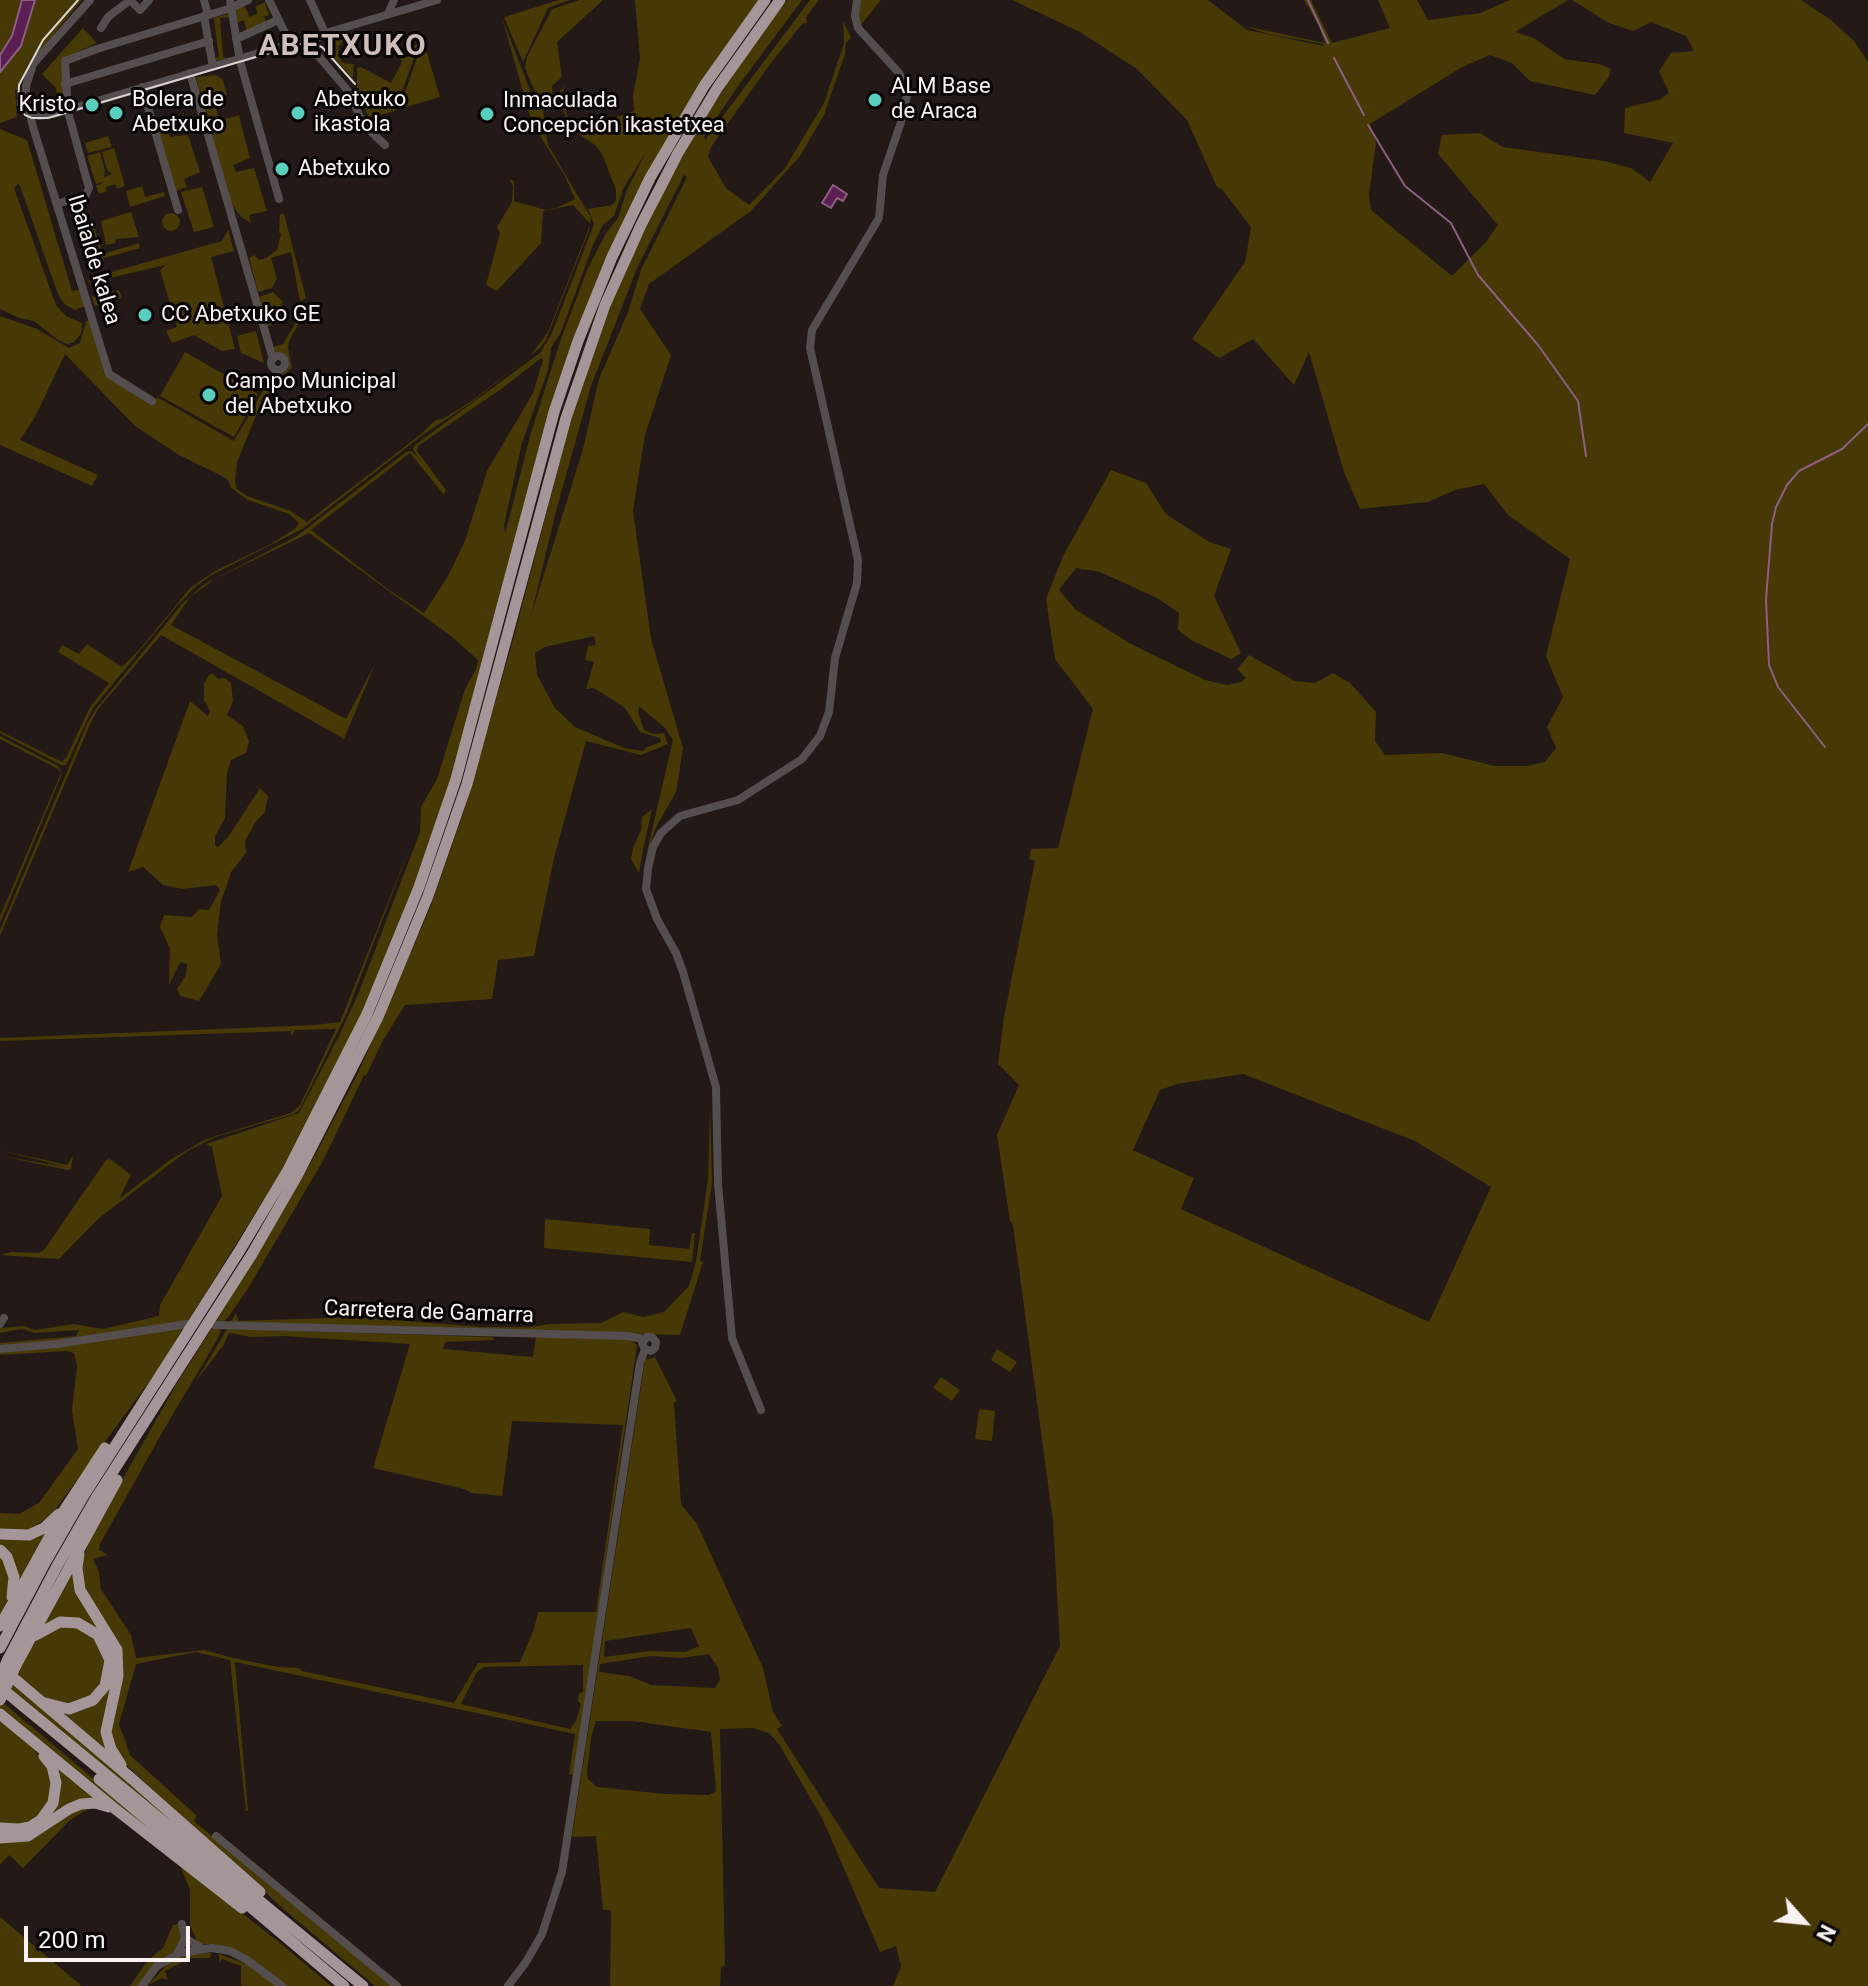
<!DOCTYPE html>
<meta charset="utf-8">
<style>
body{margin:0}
#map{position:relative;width:1868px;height:1986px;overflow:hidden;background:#231916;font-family:Roboto,sans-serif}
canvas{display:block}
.north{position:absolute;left:1764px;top:1882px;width:80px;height:80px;-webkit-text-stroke:6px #090505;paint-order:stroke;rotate:117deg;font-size:22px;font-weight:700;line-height:32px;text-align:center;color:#faf2f0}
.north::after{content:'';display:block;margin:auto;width:28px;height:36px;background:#faf2f0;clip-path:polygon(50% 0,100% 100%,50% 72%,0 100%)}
.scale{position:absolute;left:24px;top:1926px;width:166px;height:36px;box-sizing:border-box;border:4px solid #faf2f0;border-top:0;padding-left:10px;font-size:24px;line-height:28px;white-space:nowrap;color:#faf2f0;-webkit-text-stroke:6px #090505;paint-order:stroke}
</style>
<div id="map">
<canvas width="1868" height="1986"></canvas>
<div class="north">N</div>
<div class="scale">200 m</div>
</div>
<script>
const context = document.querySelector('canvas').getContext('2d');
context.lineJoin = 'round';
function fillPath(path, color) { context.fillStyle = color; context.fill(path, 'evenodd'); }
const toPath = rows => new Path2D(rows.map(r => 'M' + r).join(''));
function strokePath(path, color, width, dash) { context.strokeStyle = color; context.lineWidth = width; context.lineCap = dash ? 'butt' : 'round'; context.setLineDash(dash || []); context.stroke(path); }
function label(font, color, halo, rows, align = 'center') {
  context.font = font + ' Roboto,sans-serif'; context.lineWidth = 6; context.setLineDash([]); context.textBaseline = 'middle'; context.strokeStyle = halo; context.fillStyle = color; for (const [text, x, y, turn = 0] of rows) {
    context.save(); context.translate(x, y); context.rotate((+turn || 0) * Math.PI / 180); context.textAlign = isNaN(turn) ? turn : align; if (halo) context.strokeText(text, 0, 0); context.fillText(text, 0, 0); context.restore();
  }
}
const green = toPath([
 [0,0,22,0,12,36,0,55],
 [35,0,82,0,34,58,21,83,18,100,19,89,15,89,17,117,0,123,0,72,21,46],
 [559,0,570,0,548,8,523,62,504,17],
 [580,0,603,0,557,42,562,77,552,86,554,110,545,99,540,99,536,94,525,68,527,57,552,9],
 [635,0,760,0,677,121,648,173,590,298,447,793,417,877,358,1023,285,1165,187,1323,146,1326,103,1336,0,1347,0,1343,76,1336,79,1330,35,1333,22,1329,0,1333,0,1328,25,1326,34,1330,74,1324,103,1329,159,1316,160,1305,222,1196,212,1147,206,1144,299,1113,340,1034,359,992,420,832,421,807,437,779,465,689,476,669,478,660,451,636,309,533,215,579,190,597,171,625,346,719,375,664,344,739,161,635,98,709,91,722,0,936,0,930,88,722,96,709,183,603,203,585,297,536,406,452,411,451,418,457,413,449,415,445,540,353,552,333,594,224,588,209,612,205,616,200,616,190,602,154,595,145,571,129,561,105,560,91,564,86,562,97,567,115,573,128,577,131,634,111,633,95,640,59],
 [646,152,627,190,618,218,606,233,588,268,561,339,530,436,505,534,504,525,522,443,548,370,551,348,561,332,593,245,603,225,614,216,623,189],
 [541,358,543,360,533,393,487,471,465,541,448,576,424,613,389,590,311,530,410,453,444,495,446,490,417,451,418,446,504,387],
 [788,0,802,0,736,89,704,137,705,140,810,0,819,0,806,17,807,23,802,24,771,63,711,147,708,157,726,188,749,205,763,191,785,168,824,103,844,43,843,21,851,37,846,43,845,54,824,115,800,156,751,211,649,284,640,309,671,355,645,435,633,511,651,639,683,748,676,792,656,827,646,856,673,740,665,728,639,706,638,712,644,730,654,734,664,733,668,744,641,755,586,741,554,858,534,956,498,960,492,999,405,1005,382,1042,366,1076,364,1075,324,1159,247,1290,229,1316,222,1323,215,1323,313,1159,358,1073,430,908,464,811,513,640,570,423,611,301,665,188,697,130,758,37],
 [684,175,687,177,641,270,628,312,599,379,583,449,531,616,556,511,591,386,638,266],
 [594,636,596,645,588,646,585,660,594,662,586,689,594,688,625,708,640,732,660,738,661,742,647,747,643,751,624,748,575,727,555,708,537,675,535,653,545,647],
 [861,0,881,0,860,26,858,14],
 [1012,0,1208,0,1247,30,1324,46,1324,44,1268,34,1245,26,1325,43,1318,24,1304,0,1311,0,1332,43,1390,28,1378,0,1417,0,1428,20,1480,13,1510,0,1568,0,1515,32,1534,38,1564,59,1599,64,1611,69,1609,77,1595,95,1530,81,1512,63,1490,55,1462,67,1370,124,1376,142,1369,195,1371,210,1452,276,1485,243,1498,225,1438,154,1442,135,1480,133,1503,147,1604,161,1631,168,1650,182,1673,143,1624,133,1625,108,1661,99,1669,93,1659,71,1671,53,1694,51,1686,36,1651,22,1633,31,1609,23,1572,0,1801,0,1831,20,1854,41,1868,62,1868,1986,893,1986,901,1966,896,1946,880,1952,823,1820,779,1744,769,1733,753,1728,720,1729,725,1965,721,1968,720,1986,610,1986,611,1910,603,1910,596,1836,572,1837,645,1360,655,1357,677,1401,674,1403,681,1504,697,1524,763,1668,773,1712,782,1726,777,1729,879,1888,935,1892,1060,1646,1053,1521,1013,1225,1010,1221,997,1135,1019,1085,998,1064,1004,1017,1035,861,1029,859,1031,849,1058,848,1093,709,1055,659,1046,599,1063,556,1111,470,1146,483,1166,514,1209,542,1231,549,1214,596,1241,653,1231,659,1191,640,1178,630,1179,613,1157,598,1100,572,1076,568,1059,590,1076,610,1131,644,1205,680,1227,685,1241,682,1246,678,1237,669,1249,655,1295,681,1315,683,1333,673,1350,683,1376,712,1375,741,1385,755,1442,753,1495,766,1527,766,1545,762,1556,748,1547,727,1563,697,1546,656,1570,559,1508,515,1484,484,1455,490,1428,502,1360,509,1344,472,1309,352,1294,385,1253,339,1219,358,1192,339,1245,262,1251,227,1221,188,1220,189,1216,185,1187,120,1137,69,1080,32],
 [1243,1074,1415,1141,1491,1187,1429,1322,1181,1209,1194,1178,1133,1150,1160,1090,1177,1084],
 [691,1628,699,1646,685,1652,649,1651,604,1657,605,1641],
 [709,1654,718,1668,720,1680,715,1688,651,1685,629,1676,599,1672,600,1664,651,1656,682,1658],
 [596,1721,633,1721,711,1732,716,1791,709,1795,664,1794,597,1787,588,1779,587,1772,591,1737],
 [265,2,269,15,264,17,267,23,247,33,244,20,237,23,236,10,244,5,250,17,258,13,255,7],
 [228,14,230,17,220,18,223,57,227,58,213,62,213,59,219,57,214,19,211,19],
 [502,18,533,98,543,109,548,145,591,218,589,231,546,340,541,347,472,402,424,434,302,529,212,575,196,586,176,607,93,708,66,765,61,765,0,733,0,731,62,762,66,758,89,709,109,683,58,652,62,645,79,654,87,644,122,667,139,650,191,587,217,570,269,545,296,528,299,523,289,514,248,500,231,488,228,480,220,475,179,455,135,426,65,354,35,417,20,440,98,475,92,486,0,445,0,316,37,329,69,348,80,343,86,321,89,320,104,372,109,378,152,404,157,397,234,441,272,375,284,373,288,369,289,361,286,356,276,352,273,347,283,344,307,303,311,302,290,339,288,347,292,368,272,386,257,413,237,462,235,482,237,489,247,496,291,511,307,522,420,435,436,420,443,419,473,400,531,355,548,332,587,233,590,224,573,205,543,211,541,243,497,291,486,285,500,233,497,227,512,202,513,186,509,179,514,181,514,201,546,210,556,208,575,199,565,176,532,123],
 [83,28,97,43,67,57,62,104,57,109,41,112,40,106,53,103,57,97,56,88,42,74],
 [341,37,344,40,338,47,338,56,343,63,354,64,353,79,328,51,332,40],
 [416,43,419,44,395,111,369,118,357,89,357,68,361,67,391,83,402,62,400,59,408,57],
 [424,43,440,97,399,109,422,44],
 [216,75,223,80,227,95,213,98,220,121,239,115,250,158,233,165,236,172,254,168,267,211,249,215,251,223,241,217,232,204,228,203,196,77],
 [0,129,27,140,72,291,81,290,85,306,75,310,64,304,58,294,19,183,14,188,56,305,66,316,82,323,81,334,74,342,67,344,58,340,34,321,19,318,0,309],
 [168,129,170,137,188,135,200,172,184,179,187,187,175,191,155,132],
 [108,136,112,147,88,153,85,143],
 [114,148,125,186,117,189,115,184,106,187,107,191,99,194,96,186,104,182,96,184,87,156,100,152,105,171,104,177,112,174,107,170,102,152],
 [142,186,145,197,164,192,165,196,130,207,126,191],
 [202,187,214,227,194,232,181,192],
 [131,212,139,237,116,239,115,243,106,245,101,221],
 '162 222a9 9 0 1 1 18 0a9 9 0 1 1-18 0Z',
 [280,214,284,214,306,298,300,301,291,252,271,258,277,279,272,288,258,292,249,258,254,255,259,260,266,258,277,250,281,234,279,232],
 [93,224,103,254,139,243,140,248,101,259,88,225],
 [228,230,234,251,211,257,235,349,222,351,194,335,172,343,166,331,177,327,160,270,166,265,88,283,90,278,222,241],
 [119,290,122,298,95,306,91,295,95,297],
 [273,292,283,302,271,325,267,327,259,297],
 [256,331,264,363,241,353,237,336],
 [185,352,258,394,234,437,160,396],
 [212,673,218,679,225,678,231,683,233,701,227,715,243,726,249,741,246,753,231,760,227,773,225,818,215,836,215,845,218,847,228,837,260,788,268,796,265,812,255,823,245,841,246,853,231,872,227,885,221,901,217,935,221,964,199,1001,180,996,177,989,186,975,187,964,180,962,169,985,170,949,160,927,164,915,192,917,199,909,209,910,220,890,216,885,182,889,163,885,143,867,128,872,190,701,208,716,210,711,204,700,204,684,208,676],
 [0,736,58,766,62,774,0,923,0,916,61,773,58,769,0,739],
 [652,809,644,845,639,873,631,859,633,848,641,830,642,817],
 [414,837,346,1015,300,1109,294,1114,215,1137,186,1152,99,1218,59,1259,0,1255,12,1252,39,1253,44,1250,106,1160,110,1159,131,1175,119,1199,170,1160,206,1139,291,1113,300,1105,336,1029,295,1030,291,1036,291,1031,0,1041,0,1038,315,1025,340,1022],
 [710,1106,712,1183,700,1261,703,1262,680,1335,230,1323,236,1313,239,1321,356,1317,482,1327,531,1327,549,1324,601,1323,623,1312,643,1317,664,1312,689,1286,696,1262,708,1179],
 [0,1150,67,1165,73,1156,71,1169,68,1170,0,1156,66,1167],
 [545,1219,650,1229,649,1245,689,1249,692,1233,695,1233,692,1262,544,1248],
 [184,1326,157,1371,52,1514,30,1530,0,1530,0,1513,19,1514,39,1503,78,1449,72,1411,77,1366,74,1353,67,1351,0,1355,0,1351],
 [212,1328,219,1328,221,1331,217,1340,163,1431,100,1544,99,1550,108,1555,93,1559,99,1572,101,1589,131,1635,136,1658,204,1650,233,1658,278,1667,299,1668,302,1671,454,1703,478,1663,520,1662,534,1629,538,1612,596,1612,623,1425,512,1421,502,1496,472,1493,464,1489,373,1468,410,1344,283,1336,251,1337,229,1333,223,1346,196,1381,227,1329,493,1337,494,1340,445,1342,443,1349,533,1357,536,1337,622,1339,633,1341,637,1346,574,1774,569,1775,575,1734,235,1662,248,1811,246,1811,230,1660,196,1652,136,1664,119,1724,130,1755,197,1816,194,1821,393,1986,375,1986,288,1913,127,1766,116,1752,111,1738,113,1710,123,1673,123,1658,118,1642,83,1586,82,1562,92,1533,176,1385],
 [583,1665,583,1691,579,1694,578,1701,581,1704,576,1721,570,1729,461,1704,477,1672,484,1667],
 [997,1349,1017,1362,1010,1372,991,1360],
 [941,1377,960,1390,952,1401,933,1388],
 [979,1409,995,1411,992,1441,975,1439],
 [48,1529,18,1582,0,1547,0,1536],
 [0,1556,9,1570,10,1593,0,1618],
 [74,1566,114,1649,107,1751,59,1712,80,1710,112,1676,93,1627,41,1625],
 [71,1626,93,1635,105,1657,100,1686,89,1698,64,1705,43,1698,16,1676,25,1657,42,1634,51,1629],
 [0,1670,218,1860,0,1681],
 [0,1700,171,1844,180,1854,0,1710],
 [0,1721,32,1747,50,1770,52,1798,42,1814,23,1825,0,1824],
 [54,1764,99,1801,4,1832,51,1814],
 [95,1808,86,1810,69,1821,23,1868,9,1855,0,1865,0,1842,35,1838,77,1809],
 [180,1865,279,1942,331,1986,286,1986,260,1965,237,1951,218,1945,198,1944,190,1925,190,1890],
 [0,1917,82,1986,0,1986],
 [179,1924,181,1937,175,1951,159,1961,139,1986,130,1986,148,1960,163,1948,173,1925],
 [211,1953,210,1958,190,1958,165,1971,168,1980,161,1978,147,1986,170,1962,191,1954],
 [219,1954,249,1965,276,1986,241,1986,241,1966,222,1959,219,1963]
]);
const water = toPath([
 [22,0,35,0,21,46,0,72,0,55,12,36,22,0],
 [833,185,847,194,843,201,837,198,831,208,822,203,833,185]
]);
const stream = toPath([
 [1308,0,1328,43],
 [1334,58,1364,115],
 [1368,125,1405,186,1451,223,1478,275,1538,345,1578,401,1586,456],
 [1825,747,1778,687,1769,665,1766,599,1772,524,1776,507,1787,485,1799,471,1842,449,1868,424]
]);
const minor = toPath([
 [90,0,33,64,26,86,26,96,33,127,109,374,152,401],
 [130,0,140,10,149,0],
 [204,0,208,15],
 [230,0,240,61,279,199],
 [269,0,290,43],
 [310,0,325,33,315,40,315,52],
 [388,14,394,0],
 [204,16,212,62],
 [101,28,108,17,130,0],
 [236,39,278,20],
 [297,41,315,52,349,92,363,124,385,145],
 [190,73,273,359],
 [65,84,209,41],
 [142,87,178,210],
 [29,109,39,116,57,113,437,0],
 [57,204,86,195,89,188,68,112,65,61,97,49,228,9,248,0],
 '271 363a7 7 0 1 1 14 0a7 7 0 1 1-14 0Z',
 [0,1324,4,1318],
 [214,1325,627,1336,644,1339],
 [0,1349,57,1344,187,1324],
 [761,1410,732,1338,718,1184,716,1087,683,972,676,953,657,919,646,889,648,868,653,847,661,833,680,816,738,800,802,759,820,736,829,712,835,658,857,583,858,560,810,348,812,330,879,218,883,175,901,122,908,91,899,73,858,28,855,16,857,0],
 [216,1836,397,1986],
 [182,1924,186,1942],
 [177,1954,185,1938,201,1948],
 [142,1986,157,1966,180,1953,212,1948,230,1951,247,1960,282,1986],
 [508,1986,526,1962,542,1934,562,1872,640,1363,645,1349,642,1343,647,1337,652,1337,656,1342,655,1348,651,1351,645,1349]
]);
const highway = toPath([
 [0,1534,29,1535,44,1528,59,1514],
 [0,1550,7,1557,14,1577,12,1597],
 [79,1554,77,1568,80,1590,117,1650,118,1676,106,1732,111,1749,121,1765],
 [0,1626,65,1509,105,1448],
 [34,1636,60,1622,78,1623,98,1635,110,1660,105,1686,93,1700,69,1709,45,1703],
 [0,1648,46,1561,84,1495,240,1250,288,1170,367,1014,419,887,456,779,554,412,578,341,612,257,650,178,704,86,765,0],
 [8,1659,57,1566,96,1498,252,1254,298,1174,378,1017,428,896,467,784,566,418,605,305,641,225,678,153,718,87,780,0],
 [16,1665,117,1480],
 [4,1670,131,1778,260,1892],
 [0,1687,363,1986],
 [0,1714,114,1808,242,1908],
 [99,1779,344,1986],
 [0,1828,19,1829,30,1827,41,1820,53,1803,56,1783,52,1766,44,1756],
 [0,1838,28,1836,69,1809,81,1804,95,1803,109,1807]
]);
const tram = toPath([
 [78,0,43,40,19,85,18,105,25,115,32,118,48,118,307,42,322,47,355,84]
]);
const highwayBridge = toPath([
 [0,1677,8,1659],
 [0,1700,16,1665]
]);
const markers = [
 [875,100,8,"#59cebe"],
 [92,105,8,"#59cebe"],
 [116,113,8,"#59cebe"],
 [298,113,8,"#59cebe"],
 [487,114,8,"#59cebe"],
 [282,169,8,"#59cebe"],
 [145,315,8,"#59cebe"],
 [209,395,8,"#59cebe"]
];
const poiNames = [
 ["ALM Base",891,87],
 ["de Araca",891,112],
 ["Bolera de",132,100],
 ["Abetxuko",132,125],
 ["Abetxuko",314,100],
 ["ikastola",314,125],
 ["Inmaculada",503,101],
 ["Concepción ikastetxea",503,126],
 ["Kristo",76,105,"right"],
 ["Abetxuko",298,169],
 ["CC Abetxuko GE",161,315],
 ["Campo Municipal",225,382],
 ["del Abetxuko",225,407]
];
const streetNames = [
 ["Ibaialde kalea",93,260,73],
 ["Carretera de Gamarra",429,1313,2]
];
const districtNames = [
 ["ABETXUKO",343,47]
];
fillPath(green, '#463905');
fillPath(water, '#5c1f53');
strokePath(water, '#8b5e82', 2);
strokePath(stream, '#8b5e82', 2);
strokePath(minor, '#544e4f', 8);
strokePath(highway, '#a49598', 11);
strokePath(tram, '#dbd3d1', 2);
strokePath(highwayBridge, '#a49598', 11);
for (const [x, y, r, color] of markers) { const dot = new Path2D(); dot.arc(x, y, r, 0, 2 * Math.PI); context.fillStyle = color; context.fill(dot); strokePath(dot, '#090505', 3); }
label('22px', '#faf2f0', '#090505', poiNames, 'left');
label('22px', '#faf2f0', '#090505', streetNames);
context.letterSpacing = '2px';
label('bold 30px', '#cdbeba', '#090505', districtNames);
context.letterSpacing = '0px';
</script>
